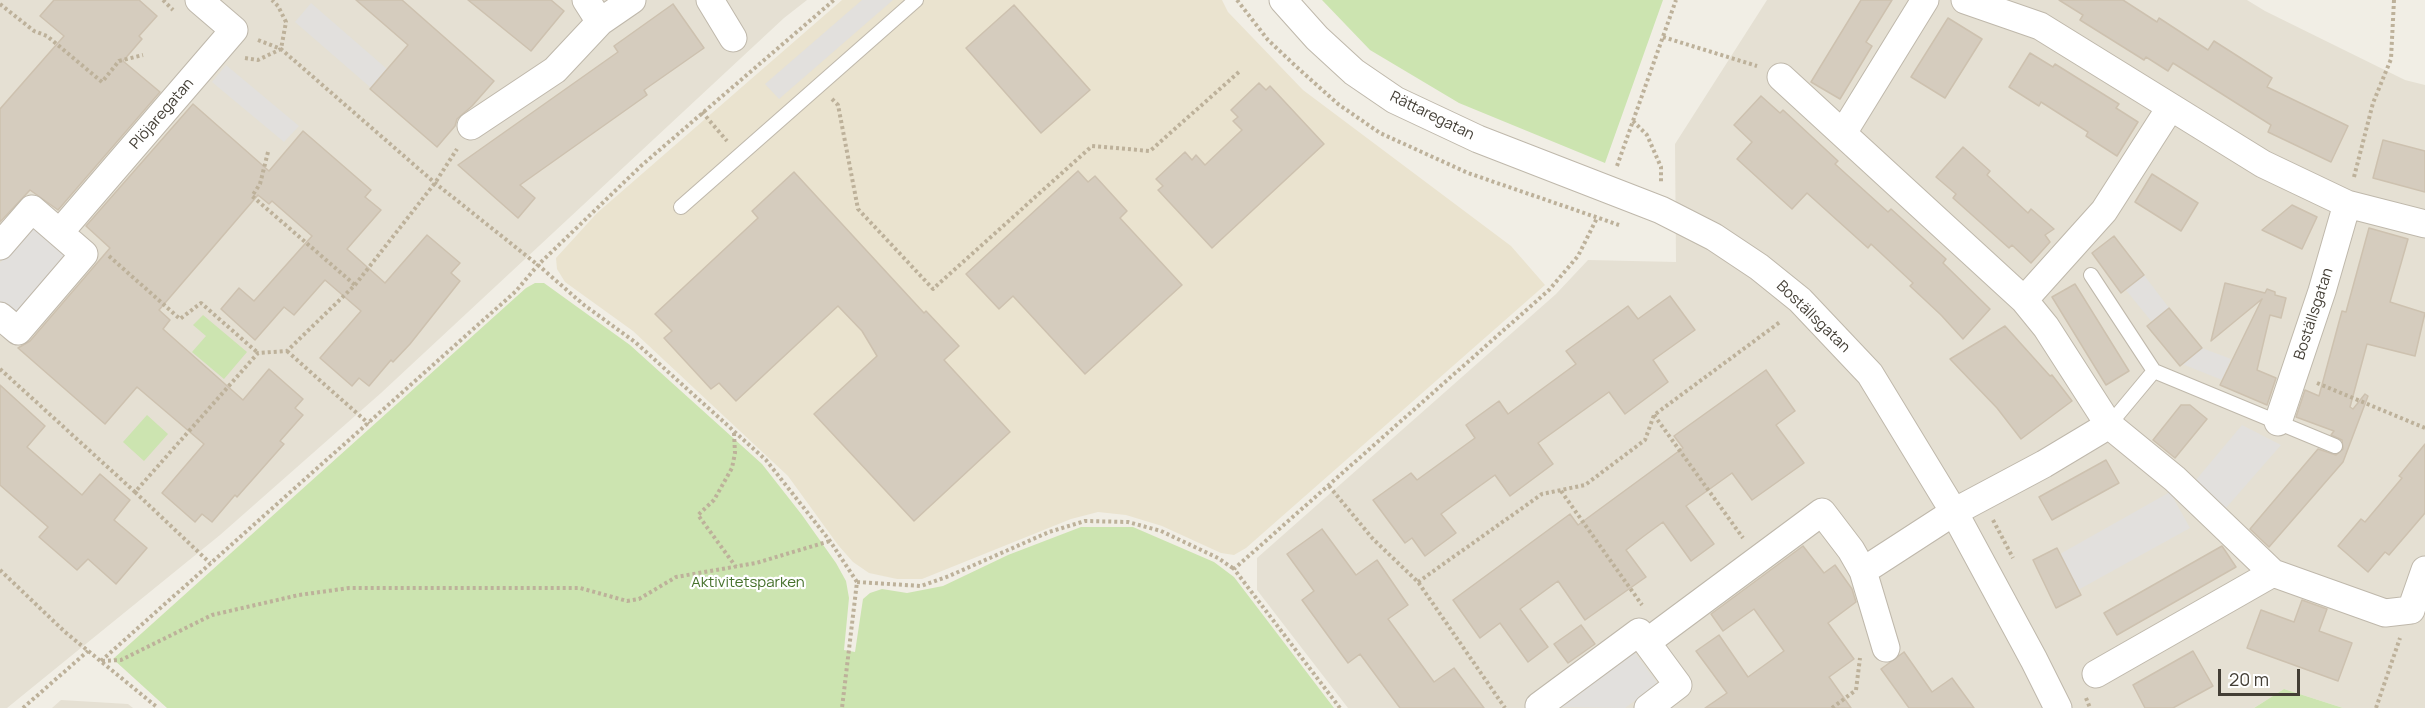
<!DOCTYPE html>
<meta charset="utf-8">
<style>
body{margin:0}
#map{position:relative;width:2425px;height:708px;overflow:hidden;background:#f1eee5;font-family:Manrope,sans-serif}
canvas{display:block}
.scale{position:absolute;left:2218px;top:669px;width:82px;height:27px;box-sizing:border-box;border:3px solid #433e35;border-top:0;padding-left:8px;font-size:18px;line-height:21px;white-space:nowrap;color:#433e35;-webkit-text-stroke:4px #fff;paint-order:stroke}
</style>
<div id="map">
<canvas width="2425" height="708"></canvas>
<div class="scale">20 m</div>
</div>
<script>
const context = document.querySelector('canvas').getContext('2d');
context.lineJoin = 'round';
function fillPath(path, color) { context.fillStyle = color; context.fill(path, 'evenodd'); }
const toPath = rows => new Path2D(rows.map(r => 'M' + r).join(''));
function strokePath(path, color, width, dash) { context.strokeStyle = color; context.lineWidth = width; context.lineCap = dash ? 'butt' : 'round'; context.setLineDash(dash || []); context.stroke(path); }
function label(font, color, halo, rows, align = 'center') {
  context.font = font + ' Manrope,sans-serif'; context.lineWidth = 4.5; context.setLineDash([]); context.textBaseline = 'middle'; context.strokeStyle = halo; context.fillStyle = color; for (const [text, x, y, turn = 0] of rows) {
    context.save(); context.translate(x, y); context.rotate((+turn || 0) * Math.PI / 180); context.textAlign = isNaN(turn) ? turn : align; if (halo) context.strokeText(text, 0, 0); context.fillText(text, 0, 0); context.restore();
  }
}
const residential = toPath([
 [0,0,807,0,784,18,381,393,220,535,7,708,0,708],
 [1767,0,2247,0,2265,11,2405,80,2425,85,2425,708,2343,708,2284,689,2254,708,1348,708,1257,590,1257,558,1556,294,1588,260,1676,262,1675,144],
 [61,700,128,704,133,708,52,708]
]);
const education = toPath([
 [842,0,1222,0,1228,12,1303,90,1511,246,1545,285,1246,548,1234,555,1221,553,1162,526,1126,515,1098,512,1071,519,922,579,897,579,869,573,853,562,838,545,788,476,633,331,565,282,557,269,556,258,597,213]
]);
const green = toPath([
 [1322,0,1663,0,1605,163,1459,103,1370,50],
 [535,283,544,283,630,345,762,464,802,515,836,563,846,581,849,598,844,650,855,652,863,599,870,593,882,589,907,593,943,586,1008,555,1081,527,1133,527,1214,562,1234,577,1334,708,167,708,113,659,526,288],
 [203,315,247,352,224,379,192,352,206,336,193,325],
 [147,415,168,434,144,461,123,442],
 [2284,689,2343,708,2254,708]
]);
const parking = toPath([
 [862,0,893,0,779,99,765,84],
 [311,3,387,69,371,88,295,22],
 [226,65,299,126,284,142,212,82],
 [34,223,69,253,16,315,0,301,0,263],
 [2144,275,2169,308,2152,322,2125,289],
 [2202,348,2231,359,2222,380,2182,364],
 [2242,425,2281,445,2226,508,2195,481],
 [2170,492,2190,528,2078,590,2060,554],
 [1635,653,1658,684,1625,708,1560,707]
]);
const building = toPath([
 [54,0,139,0,157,16,139,36,142,39,123,61,160,92,58,210,30,190,0,222,0,109,64,36,40,16,54,0],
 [356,0,402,0,494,81,472,106,457,119,455,126,437,147,370,89,408,45,356,0],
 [468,0,551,0,564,11,531,51,468,0],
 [1861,0,1892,0,1866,42,1872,46,1840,99,1811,82,1861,0],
 [2059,0,2123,0,2157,22,2159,18,2208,50,2214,41,2272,78,2267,87,2348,126,2331,162,2268,132,2271,125,2173,63,2168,71,2146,57,2144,60,2080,20,2083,15,2059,0],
 [673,4,704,48,644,90,647,95,520,185,535,198,518,218,458,165,618,52,614,46,673,4],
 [1014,5,1090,90,1041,133,966,48,1014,5],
 [1948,18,1982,39,1945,98,1911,77,1948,18],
 [2030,53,2053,67,2055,64,2119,104,2116,108,2138,122,2117,156,2086,136,2088,132,2041,102,2039,106,2009,87,2030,53],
 [1259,83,1266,90,1270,86,1324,144,1212,248,1158,190,1163,186,1156,179,1185,152,1192,160,1196,155,1205,165,1242,130,1233,121,1238,117,1231,110,1259,83],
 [1761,96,1780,113,1783,110,1838,161,1835,164,1888,212,1891,209,1946,259,1943,263,1990,309,1963,339,1941,315,1910,286,1913,283,1871,244,1868,248,1807,193,1792,209,1737,159,1752,142,1734,125,1761,96],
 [193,104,269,171,303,131,371,190,365,197,381,210,347,249,385,283,427,235,460,263,451,273,460,281,410,344,393,362,391,360,369,386,359,378,352,386,320,358,361,311,325,280,294,315,284,307,255,340,221,309,239,288,254,301,312,236,272,201,269,204,258,195,159,310,170,320,163,329,243,400,269,369,303,399,295,408,303,415,280,441,284,444,237,497,235,495,212,522,202,514,195,522,162,493,204,444,137,387,105,424,18,348,30,341,110,248,86,226,193,104],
 [2383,140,2425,151,2425,192,2373,178,2383,140],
 [1963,147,1990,171,1987,175,2028,213,2031,209,2054,229,2045,235,2050,242,2031,263,2012,245,2009,248,1953,198,1956,194,1936,177,1963,147],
 [1078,171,1088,182,1095,176,1127,211,1120,218,1182,285,1085,374,1013,296,999,309,966,274,1078,171],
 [794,172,924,313,926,311,959,346,944,360,1010,432,914,521,814,414,877,356,862,331,838,306,736,401,719,383,711,389,664,338,672,331,655,314,758,218,752,211,794,172],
 [2152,174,2198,203,2181,231,2135,202,2152,174],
 [2292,205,2317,217,2302,249,2262,230,2292,205],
 [2369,228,2408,239,2390,302,2425,313,2415,356,2367,344,2350,407,2353,409,2365,394,2368,396,2343,462,2269,547,2250,529,2318,449,2336,455,2343,449,2342,440,2331,435,2334,431,2296,417,2305,390,2319,396,2342,311,2346,312,2369,228],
 [2114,236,2144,275,2121,293,2092,253,2114,236],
 [2225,283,2265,293,2267,289,2275,292,2275,295,2286,298,2281,318,2270,315,2257,370,2276,378,2267,405,2220,385,2262,299,2211,341,2225,283],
 [2075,284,2129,371,2106,385,2052,297,2075,284],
 [1670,296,1695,330,1653,360,1668,382,1625,414,1609,392,1538,443,1553,464,1510,496,1495,475,1441,514,1456,533,1425,556,1412,538,1405,543,1373,500,1411,473,1417,480,1475,438,1466,425,1499,401,1508,414,1576,364,1566,351,1628,306,1638,319,1670,296],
 [2169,308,2202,348,2180,366,2147,326,2169,308],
 [2005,326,2050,376,2052,375,2072,401,2021,439,1997,408,1950,359,2005,326],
 [1766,370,1795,411,1776,425,1804,463,1752,500,1732,473,1686,506,1714,544,1691,561,1663,522,1644,536,1626,550,1646,577,1585,620,1558,581,1520,609,1548,647,1528,662,1500,623,1480,638,1453,600,1570,514,1578,525,1683,448,1674,436,1766,370],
 [0,385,45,426,27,447,82,495,100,474,130,500,114,520,147,548,116,584,88,559,77,570,39,537,48,527,0,485,0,385],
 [2181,405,2190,405,2207,419,2175,458,2153,440,2181,405],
 [2425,444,2425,513,2389,555,2385,552,2368,572,2338,546,2361,519,2365,522,2402,478,2399,476,2425,444],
 [2106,460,2119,483,2052,520,2039,497,2106,460],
 [1322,529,1356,575,1377,560,1408,605,1388,619,1434,682,1454,668,1484,708,1400,708,1360,654,1348,663,1302,600,1314,591,1287,554,1322,529],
 [1803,546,1824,573,1835,565,1852,589,1856,602,1828,623,1854,659,1829,677,1851,708,1705,708,1727,693,1696,651,1719,635,1748,677,1784,651,1754,609,1723,631,1711,614,1803,546],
 [2222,546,2236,567,2117,635,2104,613,2222,546],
 [2057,548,2081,595,2056,608,2033,560,2057,548],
 [2302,600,2327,609,2319,631,2352,643,2338,681,2247,648,2261,610,2294,622,2302,600],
 [1581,625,1595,644,1568,663,1554,644,1581,625],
 [2193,651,2213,686,2173,708,2145,708,2133,685,2193,651],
 [1904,652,1932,692,1952,678,1974,708,1909,708,1881,669,1904,652]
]);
const path = toPath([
 [163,0,173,10],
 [1237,0,1268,40,1301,71,1338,104,1380,133,1468,173,1619,225],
 [0,4,34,31,47,36,102,82,119,61,143,55],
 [1663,37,1757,66],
 [258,40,281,49,435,183,538,265,584,305,635,342,766,460,830,541,857,582,842,708],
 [245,58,258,60,281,49,286,22,278,6,272,0],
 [832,99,838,105,858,209,933,289,1092,146,1150,151,1240,71],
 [702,112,727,141],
 [1633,121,1647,135,1661,167,1661,182],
 [268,152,260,184,252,196,355,285],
 [1617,166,1676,0],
 [2354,177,2373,103,2391,59,2394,0],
 [109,256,180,319,201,303,258,353],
 [287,351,369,424],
 [0,369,135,492,258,353,287,351,355,285,435,183,457,149],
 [2317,383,2425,428],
 [1654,415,1743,538],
 [734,433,735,453,732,468,714,500,698,515,736,567],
 [1329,486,1373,539,1418,582,1505,708],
 [1561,491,1642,605],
 [135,492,210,563],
 [1993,520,2013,558],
 [0,570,65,632,158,708],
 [857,582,921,586,949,576,1049,532,1085,521,1128,522,1161,531,1218,558,1234,569],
 [1418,582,1542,494,1585,485,1645,440,1654,415,1780,322],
 [101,661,516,291,538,265,642,165,834,0],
 [102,661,121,660,212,615,299,595,349,588,580,588,627,601,639,599,676,577,756,563,830,541],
 [2086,698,2090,708],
 [23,708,88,651],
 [1340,708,1234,569,1549,290,1578,256,1597,218],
 [1832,708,1856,690,1860,658],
 [2376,708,2400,638]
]);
const service = toPath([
 [681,207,916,0],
 [2091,275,2154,371,2109,425],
 [2154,371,2335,446]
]);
const minor = toPath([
 [586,0,600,22,632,0],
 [710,0,733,38],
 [1283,0,1317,38,1354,72,1395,100,1478,139,1661,210,1714,237,1759,267,1800,300,1870,374,1954,512,2034,660,2058,708],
 [1965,0,2040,26,2263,164,2347,204,2425,224],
 [1781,77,2024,300,2046,327,2109,425,2175,479,2273,573,2385,613,2411,610],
 [471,126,555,70,600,22],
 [1843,133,1925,0],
 [60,232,234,30,199,0],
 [0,246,32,209,84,254,18,331,0,316],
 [2024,300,2104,211,2170,108],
 [2278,422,2322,291,2347,204],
 [1863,571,1886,648],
 [2411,610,2425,570],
 [1647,642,1822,512,1851,550,1863,571,1954,512,2044,464,2109,425],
 [2096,674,2273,573],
 [1540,708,1539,706,1639,632,1678,685,1648,708]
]);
const streetNames = [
 ["Plöjaregatan",162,114,-49],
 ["Rättaregatan",1432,116,26],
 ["Boställsgatan",2314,314,-72],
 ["Boställsgatan",1813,317,44]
];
const parkNames = [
 ["Aktivitetsparken",748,583]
];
fillPath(residential, '#e5e0d3');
fillPath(education, '#eae3cf');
fillPath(green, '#cce4b0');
fillPath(parking, '#e2e0dd');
fillPath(building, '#d5ccbe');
strokePath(building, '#cdc1af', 1.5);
strokePath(service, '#bfb8ab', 16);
strokePath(minor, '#bfb8ab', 29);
strokePath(path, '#bdb19a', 4, [3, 3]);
strokePath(service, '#fff', 14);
strokePath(minor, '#fff', 27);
label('15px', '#433e35', '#fff', streetNames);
label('15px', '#46712c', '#fff', parkNames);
</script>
